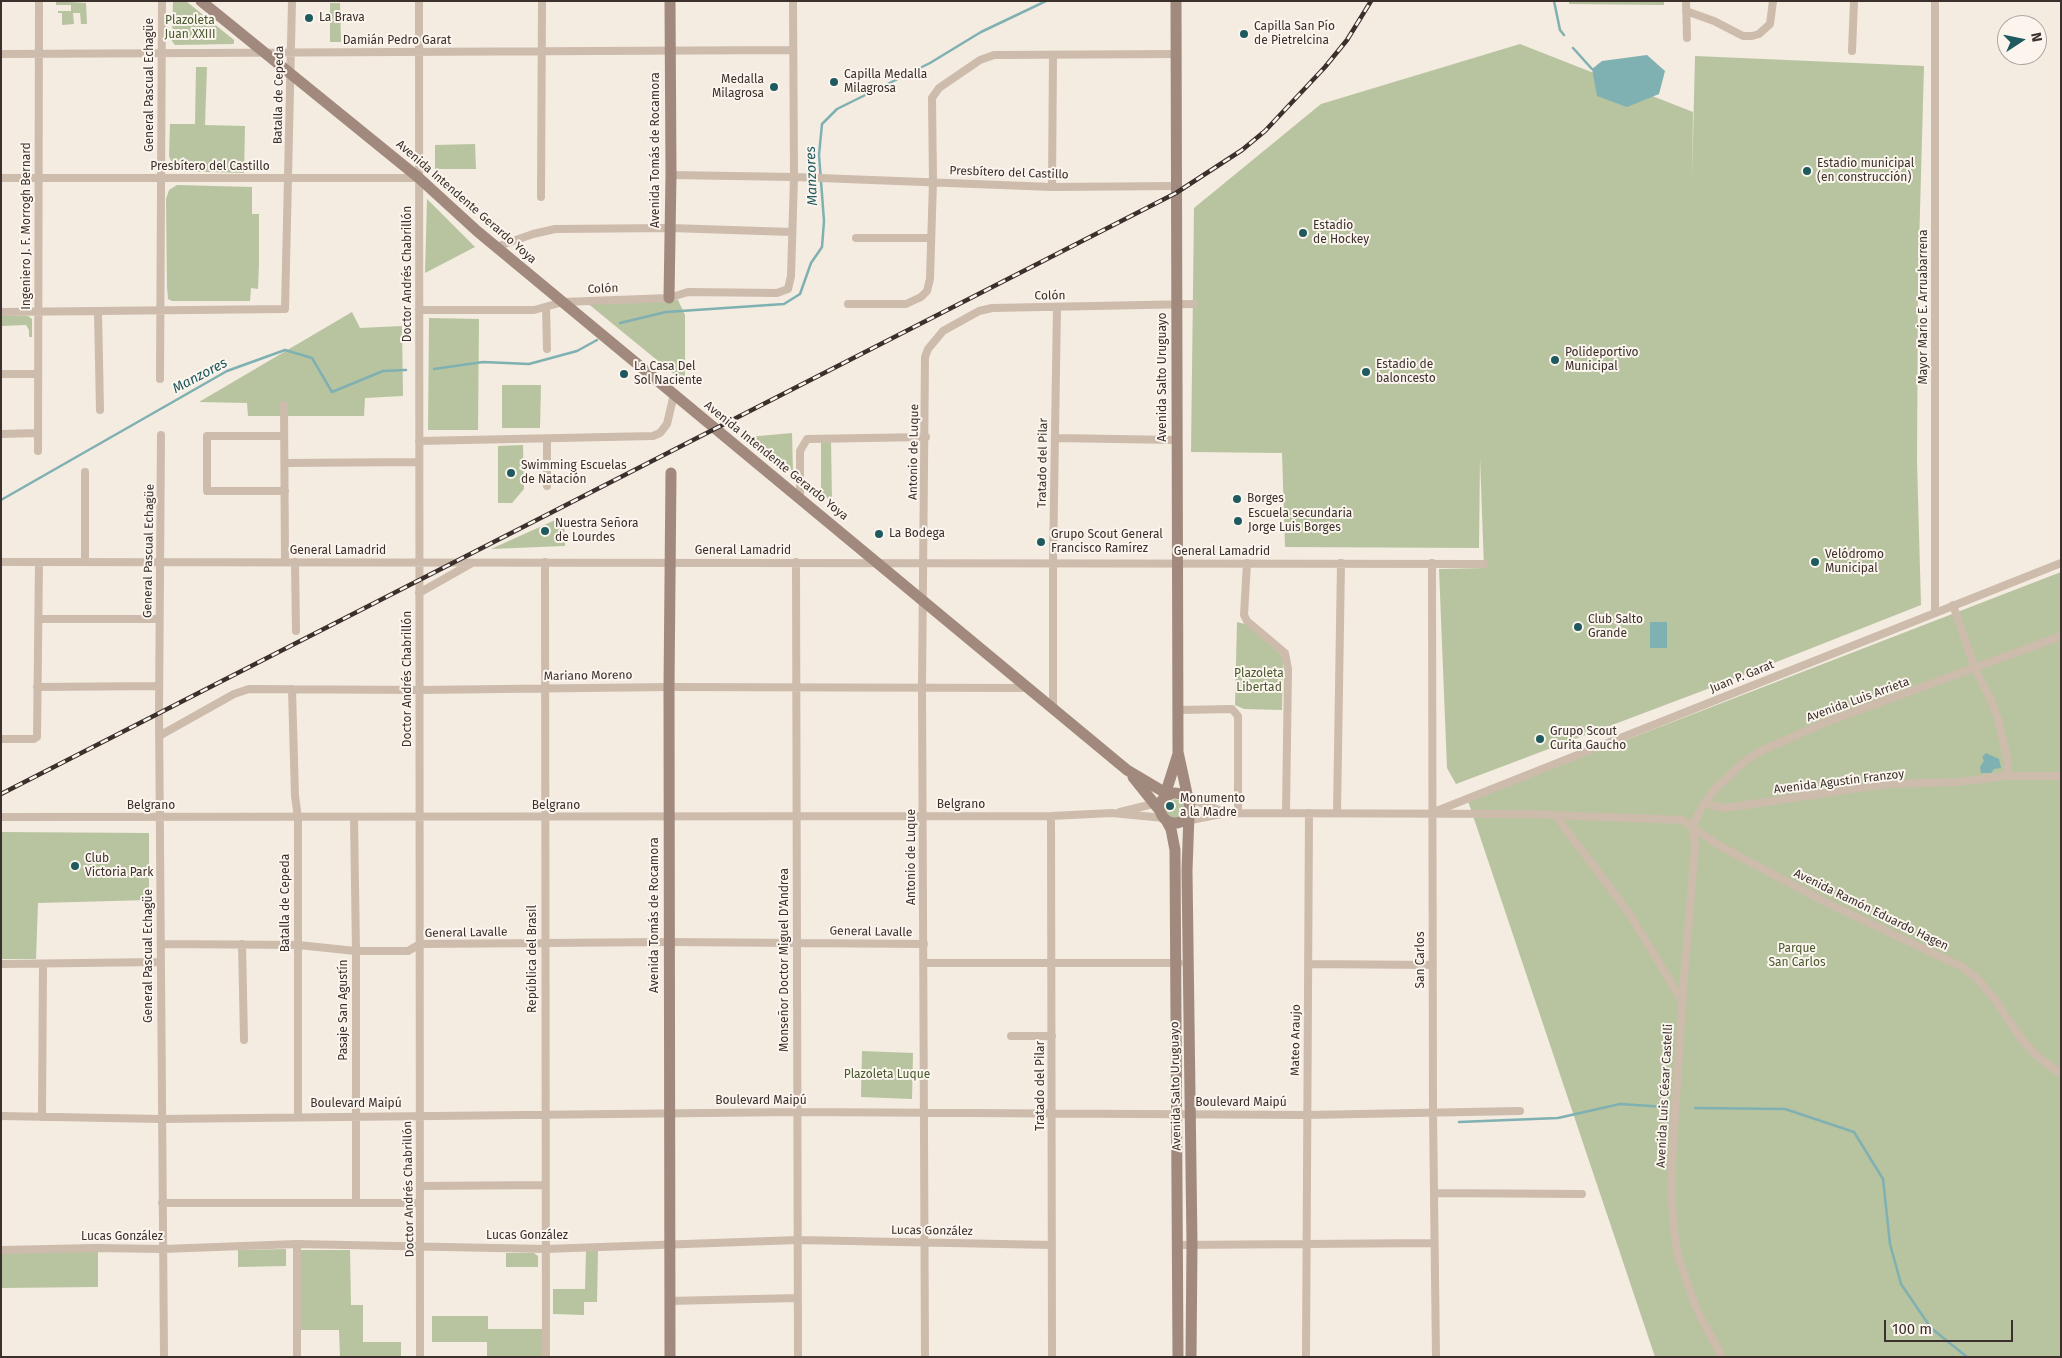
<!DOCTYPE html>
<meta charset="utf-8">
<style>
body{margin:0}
#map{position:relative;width:2062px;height:1358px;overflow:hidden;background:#f4ebe1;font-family:"Fira Sans",sans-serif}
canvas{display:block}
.frame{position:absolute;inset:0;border:2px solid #3b302b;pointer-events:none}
.north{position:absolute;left:1997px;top:15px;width:50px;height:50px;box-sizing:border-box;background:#fbf5ee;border:1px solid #aea6a0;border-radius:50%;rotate:79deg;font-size:14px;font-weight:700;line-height:20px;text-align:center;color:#3b302b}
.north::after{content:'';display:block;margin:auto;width:18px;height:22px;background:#1f5a5e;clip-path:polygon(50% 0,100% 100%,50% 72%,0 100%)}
.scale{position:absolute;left:1884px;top:1320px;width:129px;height:22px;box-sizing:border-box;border:2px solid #3b302b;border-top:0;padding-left:6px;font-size:15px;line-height:18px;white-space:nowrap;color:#3b302b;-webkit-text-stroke:4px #fbf5ee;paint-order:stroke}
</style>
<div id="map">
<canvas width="2062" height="1358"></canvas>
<div class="frame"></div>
<div class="north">N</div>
<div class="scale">100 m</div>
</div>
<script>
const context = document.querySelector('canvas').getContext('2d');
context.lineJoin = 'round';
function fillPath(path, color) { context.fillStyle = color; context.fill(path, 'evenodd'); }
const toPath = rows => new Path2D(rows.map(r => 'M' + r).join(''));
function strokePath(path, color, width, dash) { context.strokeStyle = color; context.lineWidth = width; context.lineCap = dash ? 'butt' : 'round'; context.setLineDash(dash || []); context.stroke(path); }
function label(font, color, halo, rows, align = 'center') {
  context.font = font + ' "Fira Sans",sans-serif'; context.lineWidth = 4; context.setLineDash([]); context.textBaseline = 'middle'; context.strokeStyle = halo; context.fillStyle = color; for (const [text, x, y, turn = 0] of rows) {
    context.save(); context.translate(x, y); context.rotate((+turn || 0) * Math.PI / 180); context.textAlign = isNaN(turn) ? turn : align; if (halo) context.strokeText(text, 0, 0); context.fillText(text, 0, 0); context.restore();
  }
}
const green = toPath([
 [56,1,86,3,87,24,81,24,80,13,73,13,74,24,62,25,62,13,58,13,58,11,71,11,71,5,56,5],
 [173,1,186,1,234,40,234,43,233,44,175,45,172,41],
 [1569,1,1664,1,1664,5,1569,4],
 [330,3,340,3,341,42,330,42],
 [1520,44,1693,112,1692,181,1695,56,1924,66,1918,283,1917,461,1921,605,1718,685,1456,784,1447,768,1439,569,1484,568,1480,458,1479,548,1285,547,1282,453,1191,452,1194,208,1321,104],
 [196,67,207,67,205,125,245,126,244,173,175,171,169,156,170,124,195,124],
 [475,144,476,169,435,169,435,145],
 [177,185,252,187,252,214,259,214,259,264,258,289,251,288,250,301,172,301,168,299,167,287,166,199,169,190],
 [427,199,475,247,425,273],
 [678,300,685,315,685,383,586,302],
 [352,312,360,328,402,326,403,396,365,398,364,416,248,416,247,403,199,402],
 [1,316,28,316,32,319,32,337,29,337,29,330,26,325,1,326],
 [429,318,479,319,478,430,428,430],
 [502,385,541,385,540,428,502,428],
 [792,433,793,471,748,437],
 [821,440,831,440,832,502,821,493],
 [523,445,524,489,512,503,498,503,498,446],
 [564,516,565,546,491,549],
 [2061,572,2061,1357,1655,1357,1468,801],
 [1237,622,1245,624,1266,639,1283,657,1282,710,1244,709,1235,705],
 '1165 809a10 10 0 1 1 20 0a10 10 0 1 1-20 0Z',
 [1,832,149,833,149,900,38,903,36,959,1,959],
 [862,1051,913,1053,912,1099,861,1097],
 [286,1249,286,1266,238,1267,238,1250],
 [301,1250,350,1250,351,1305,363,1305,363,1342,401,1342,401,1357,340,1357,339,1330,301,1330],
 [586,1250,598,1250,597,1302,584,1302,584,1315,553,1314,553,1289,585,1289],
 [98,1251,98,1287,1,1288,1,1252],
 [506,1253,534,1253,538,1256,538,1267,506,1267],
 [432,1316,488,1316,488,1329,542,1329,542,1357,487,1357,487,1342,432,1342]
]);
const water = toPath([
 [1647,55,1665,71,1659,94,1627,107,1597,96,1592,69,1602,61],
 [1650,622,1667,622,1667,648,1650,648],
 [1986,753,1999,759,2001,768,1994,769,1991,773,1981,773,1980,767,1984,761,1982,757]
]);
const stream = toPath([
 [1554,1,1560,30,1564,35],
 [1573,48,1592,69],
 [620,323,666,312,784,304,800,294,811,263,822,247,824,221,819,155,822,124,837,109,930,63,981,32,1046,1],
 [434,369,483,362,529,364,577,351,597,340],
 [1,500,227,371,285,350,312,358,332,392,383,371,406,370],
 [1695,1108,1785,1109,1854,1132,1883,1179,1890,1244,1901,1284,1931,1328,1967,1357],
 [1459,1122,1558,1118,1620,1104,1666,1107]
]);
const street = toPath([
 [419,1,420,1357],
 [1686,1,1687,38],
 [1935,1,1935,612],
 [1686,11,1714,21,1743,36,1752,36,1759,34,1770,24,1773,1],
 [1852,51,1854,1],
 [1,54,793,50],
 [671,175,794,177,1052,187,1176,186],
 [1,178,419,178],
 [1052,187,1053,56],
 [541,197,542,1],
 [856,238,931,238],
 [496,247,533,234,555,229,670,228,792,232],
 [848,304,906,304,921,297,927,291,930,279,933,181,932,98,939,88,980,60,994,55,1176,54],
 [546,307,547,349],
 [419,310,534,310,563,302,669,298,688,292,777,293,788,289,791,276,794,177,793,1],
 [1,312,285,309,292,1],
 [98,312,100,410],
 [1,374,38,374],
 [160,379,162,1],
 [284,405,285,562],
 [1,434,38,433],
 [161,435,159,713,164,1357],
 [284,436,207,436,207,491,285,491],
 [1055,438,1177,440],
 [419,441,653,436,660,433,667,424,674,394],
 [38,451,39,1],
 [285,463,419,462],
 [85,472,85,562],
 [547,486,547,439],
 [800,498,800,451,807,439,926,437],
 [1,562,1484,564],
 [295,562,296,631],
 [545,562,546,1357],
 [796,562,798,1357],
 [1247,563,1244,615,1247,621,1285,653,1288,669,1286,813],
 [1432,563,1433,1112,1436,1357],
 [419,593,472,563],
 [1953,605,1975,669,1990,698,1998,719,2008,762,2007,776],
 [39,619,159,619],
 [37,687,159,686],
 [292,689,295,796,298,818,298,1116],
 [1053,709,1053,562,1057,307],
 [1179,710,1232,709,1238,716,1238,813],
 [159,736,234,694,249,689,419,690,669,687,1028,688],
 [1,739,34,739,37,737,39,562],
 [1186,797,1226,813],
 [1704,803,1722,808,1732,807,1887,784,1958,782,2007,776,2061,776],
 [1120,812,1157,803],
 [1434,812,2061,563],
 [1337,813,1341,563],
 [1555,815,1629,913,1682,1001],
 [1051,816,1052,1357],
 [1,817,1051,816,1112,813,1164,818],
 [354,817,356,951,356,1203],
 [1181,822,1226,813,1526,814,1682,820,1720,846,1823,901,1962,967,1977,978,1996,1001,2019,1036,2037,1056,2061,1074],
 [1692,827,1694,836,1695,846,1683,991,1672,1160,1672,1204,1674,1231,1678,1256,1696,1308,1722,1357],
 [1692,827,1704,803,1716,788,1745,761,1761,751,1824,723,2061,636],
 [161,944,298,945,356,951,408,951,420,944,669,942,924,944],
 [242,944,244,1040],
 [924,963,1179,963],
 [1,964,160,962],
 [1308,964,1433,965],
 [1011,1036,1052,1036],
 [1,1116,161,1119,796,1112,1307,1115,1520,1111],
 [42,1117,43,964],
 [420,1186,545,1185],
 [1434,1193,1582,1194],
 [162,1203,420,1203],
 [1179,1245,1434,1243],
 [1,1250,97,1248,163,1249,297,1244,545,1249,798,1240,1052,1245],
 [669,1301,797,1298],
 [297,1357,297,1244],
 [925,1357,922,687,925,357,928,349,943,331,979,311,992,308,1194,304],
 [1306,1357,1309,813]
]);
const secondary = toPath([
 [201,1,419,178,477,231,1127,770,1169,795],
 [1176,1,1178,752,1189,803],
 [669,298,671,175,670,1],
 [1133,777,1161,812],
 '1160 808a15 15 0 1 1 30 0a15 15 0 1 1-30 0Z',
 [1164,798,1178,754],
 [1189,814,1187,871,1192,1244,1191,1357],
 [1166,820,1171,829,1175,850,1178,1357],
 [670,1357,669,687,671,473]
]);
const rail = toPath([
 [1,794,1176,193,1242,150,1265,131,1325,67,1347,40,1371,1]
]);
const markers = [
 [309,18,5,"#1f5a5e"],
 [1244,34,5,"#1f5a5e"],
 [834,82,5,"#1f5a5e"],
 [774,87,5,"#1f5a5e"],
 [1807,171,5,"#1f5a5e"],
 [1303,233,5,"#1f5a5e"],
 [1555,360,5,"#1f5a5e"],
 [1366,372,5,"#1f5a5e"],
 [624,374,5,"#1f5a5e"],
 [511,473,5,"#1f5a5e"],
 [1237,499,5,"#1f5a5e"],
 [1238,521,5,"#1f5a5e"],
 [545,531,5,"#1f5a5e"],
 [879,534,5,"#1f5a5e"],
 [1041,542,5,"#1f5a5e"],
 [1815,562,5,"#1f5a5e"],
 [1578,627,5,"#1f5a5e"],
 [1540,739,5,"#1f5a5e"],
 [1170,806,5,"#1f5a5e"],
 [75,866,5,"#1f5a5e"]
];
const poiNames = [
 ["La Brava",319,18],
 ["Capilla San Pío",1254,27],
 ["de Pietrelcina",1254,41],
 ["Capilla Medalla",844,75],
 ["Milagrosa",844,89],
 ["Medalla",764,80,"right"],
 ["Milagrosa",764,94,"right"],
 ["Estadio municipal",1817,164],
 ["(en construcción)",1817,178],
 ["Estadio",1313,226],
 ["de Hockey",1313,240],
 ["Polideportivo",1565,353],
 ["Municipal",1565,367],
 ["Estadio de",1376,365],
 ["baloncesto",1376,379],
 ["La Casa Del",634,367],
 ["Sol Naciente",634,381],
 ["Swimming Escuelas",521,466],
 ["de Natación",521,480],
 ["Borges",1247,499],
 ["Escuela secundaria",1248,514],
 ["Jorge Luis Borges",1248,528],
 ["Nuestra Señora",555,524],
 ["de Lourdes",555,538],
 ["La Bodega",889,534],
 ["Grupo Scout General",1051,535],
 ["Francisco Ramírez",1051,549],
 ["Velódromo",1825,555],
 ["Municipal",1825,569],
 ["Club Salto",1588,620],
 ["Grande",1588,634],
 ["Grupo Scout",1550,732],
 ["Curita Gaucho",1550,746],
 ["Monumento",1180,799],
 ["a la Madre",1180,813],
 ["Club",85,859],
 ["Victoria Park",85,873]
];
const parkNames = [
 ["Plazoleta",190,21],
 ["Juan XXIII",190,35],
 ["Plazoleta",1259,674],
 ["Libertad",1259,688],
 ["Parque",1797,949],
 ["San Carlos",1797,963],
 ["Plazoleta Luque",887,1075]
];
const streetNames = [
 ["Damián Pedro Garat",397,41],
 ["General Pascual Echagüe",150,85,-90],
 ["Batalla de Cepeda",279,95,-89],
 ["Avenida Tomás de Rocamora",656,150,-90],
 ["Presbítero del Castillo",210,167],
 ["Presbítero del Castillo",1009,173,2],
 ["Avenida Intendente Gerardo Yoya",466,202,41],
 ["Ingeniero J. F. Morrogh Bernard",27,226,-90],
 ["Doctor Andrés Chabrillón",408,274,-90],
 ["Colón",603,289,-2],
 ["Colón",1050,296,-1],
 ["Mayor Mario E. Arruabarrena",1924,307,-90],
 ["Avenida Salto Uruguayo",1163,377,-90],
 ["Antonio de Luque",914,452,-89],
 ["Avenida Intendente Gerardo Yoya",776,461,39],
 ["Tratado del Pilar",1043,463,-89],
 ["General Pascual Echagüe",149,551,-89],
 ["General Lamadrid",338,551],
 ["General Lamadrid",743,551],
 ["General Lamadrid",1222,552],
 ["Mariano Moreno",588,676,-1],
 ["Juan P. Garat",1742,677,-22],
 ["Doctor Andrés Chabrillón",408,679,-90],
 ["Avenida Luis Arrieta",1858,700,-20],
 ["Avenida Agustín Franzoy",1839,782,-7],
 ["Belgrano",961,805],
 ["Belgrano",151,806],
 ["Belgrano",556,806],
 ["Antonio de Luque",912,857,-90],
 ["Batalla de Cepeda",286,903,-90],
 ["Avenida Ramón Eduardo Hagen",1871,910,26],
 ["Avenida Tomás de Rocamora",655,915,-90],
 ["General Lavalle",871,932,1],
 ["General Lavalle",466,933,-1],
 ["General Pascual Echagüe",149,956,-90],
 ["República del Brasil",533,959,-90],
 ["Monseñor Doctor Miguel D'Andrea",785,960,-90],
 ["San Carlos",1421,960,-90],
 ["Pasaje San Agustín",344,1010,-90],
 ["Mateo Araujo",1296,1040,-89],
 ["Tratado del Pilar",1041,1086,-90],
 ["Avenida Salto Uruguayo",1176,1086,-91],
 ["Avenida Luis César Castelli",1665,1096,-87],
 ["Boulevard Maipú",761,1101],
 ["Boulevard Maipú",1241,1103],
 ["Boulevard Maipú",356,1104],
 ["Doctor Andrés Chabrillón",409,1189,-91],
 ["Lucas González",932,1231,1],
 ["Lucas González",527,1236],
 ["Lucas González",122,1237]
];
const waterNames = [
 ["Manzores",812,176,-92],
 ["Manzores",200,376,-28]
];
fillPath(green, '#b8c4a0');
fillPath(water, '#7fb0b2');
strokePath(stream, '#7fb0b2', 2.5);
strokePath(street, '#cdbbac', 8);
strokePath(secondary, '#a18a7d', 11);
strokePath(rail, '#3b302b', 4.5);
strokePath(rail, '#fbf5ee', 2.5, [8]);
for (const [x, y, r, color] of markers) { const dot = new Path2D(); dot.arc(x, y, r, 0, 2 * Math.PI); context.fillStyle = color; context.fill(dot); strokePath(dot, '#fbf5ee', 2); }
label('12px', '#3b302b', '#fbf5ee', poiNames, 'left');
label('12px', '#4a5a2e', '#fbf5ee', parkNames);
label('12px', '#3b302b', '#fbf5ee', streetNames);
label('italic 14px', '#1f5a5e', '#fbf5ee', waterNames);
</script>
